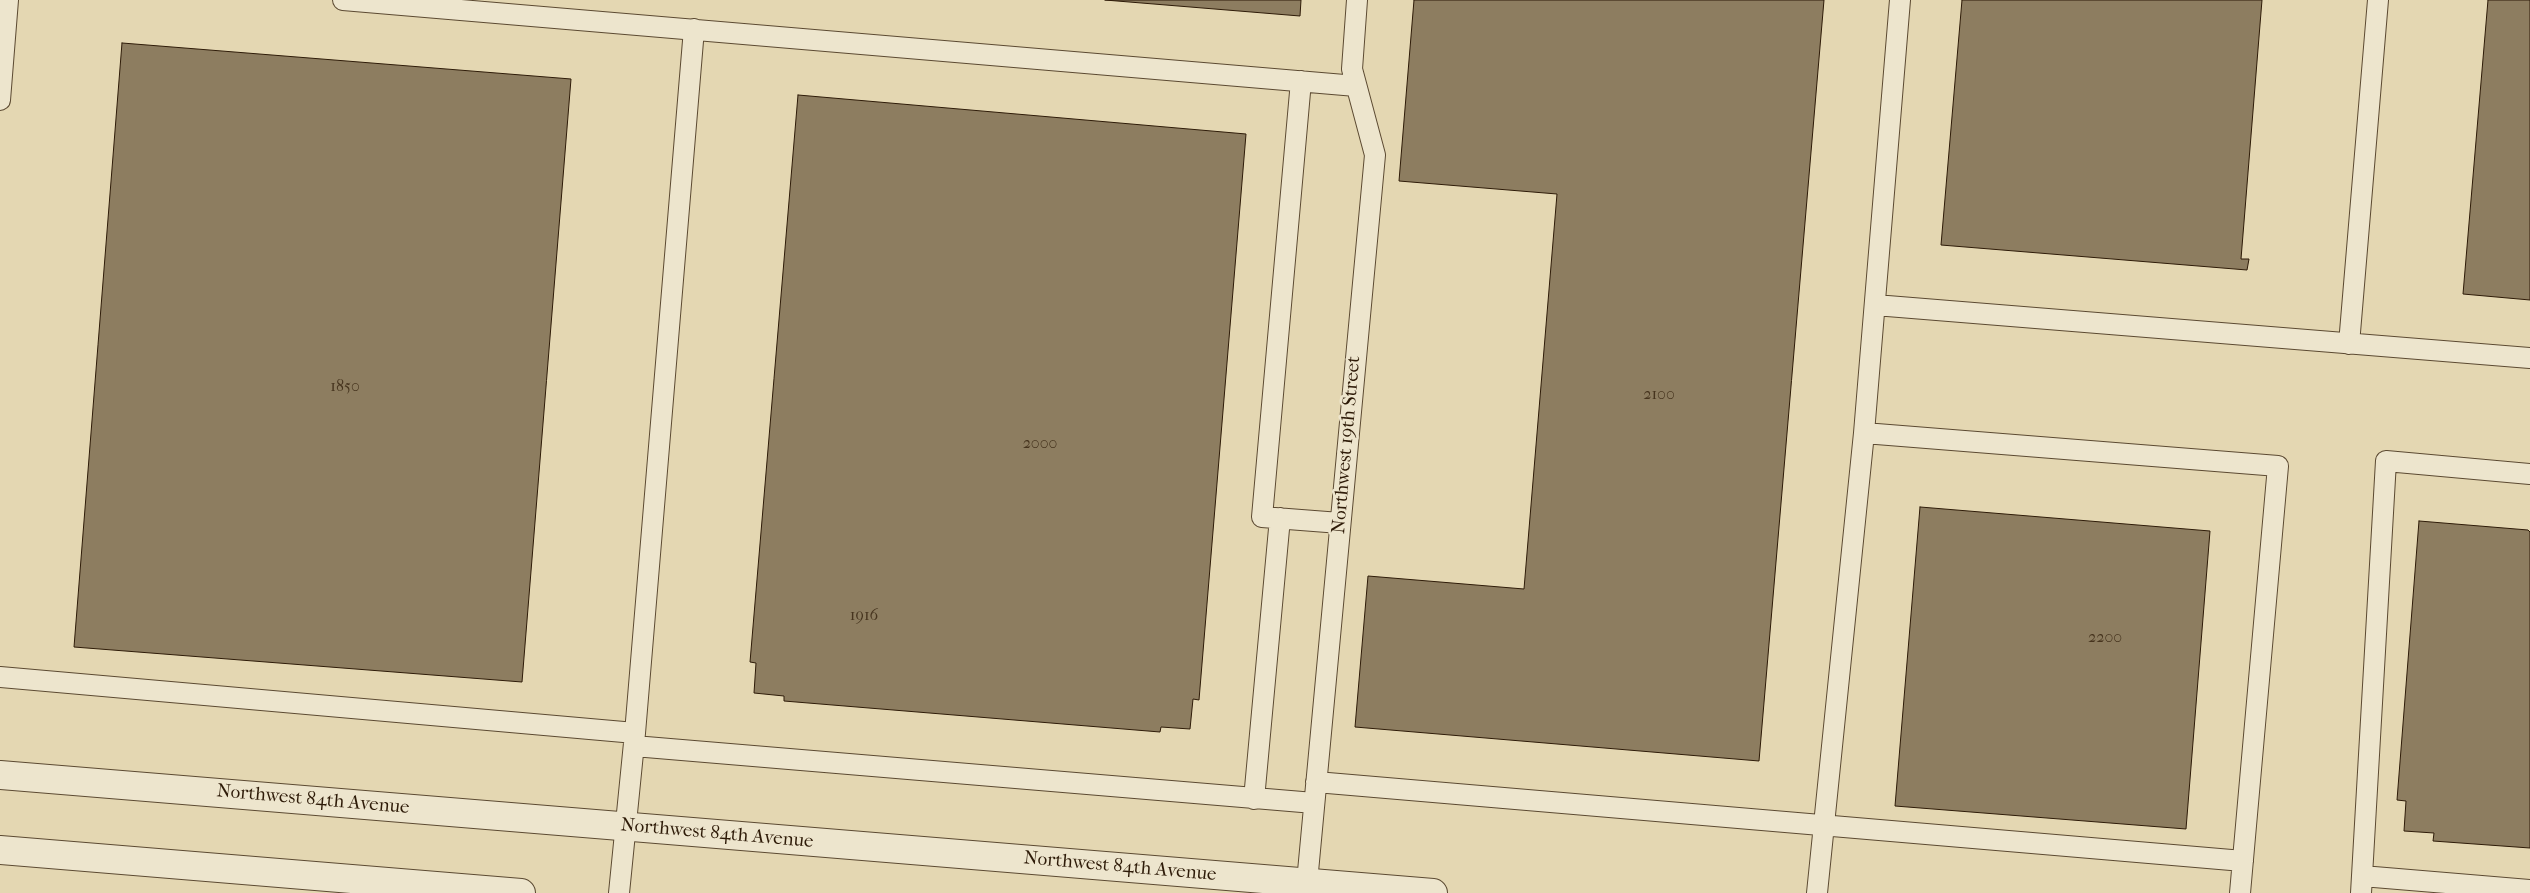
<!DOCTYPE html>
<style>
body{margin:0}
canvas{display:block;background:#e4d7b2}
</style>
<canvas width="2530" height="893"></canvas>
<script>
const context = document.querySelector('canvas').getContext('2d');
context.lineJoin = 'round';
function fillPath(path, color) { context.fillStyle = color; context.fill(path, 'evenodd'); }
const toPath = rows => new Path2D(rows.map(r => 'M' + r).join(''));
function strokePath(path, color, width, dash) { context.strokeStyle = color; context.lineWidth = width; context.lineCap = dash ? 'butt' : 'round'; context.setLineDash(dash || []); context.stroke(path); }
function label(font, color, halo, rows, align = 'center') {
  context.font = font + ' "IM FELL French Canon",serif'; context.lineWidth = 5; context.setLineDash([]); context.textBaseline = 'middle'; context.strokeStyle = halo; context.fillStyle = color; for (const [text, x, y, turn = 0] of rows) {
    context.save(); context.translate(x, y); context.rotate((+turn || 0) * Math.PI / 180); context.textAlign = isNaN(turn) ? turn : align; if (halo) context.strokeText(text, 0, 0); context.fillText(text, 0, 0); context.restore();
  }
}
const building = toPath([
 [1105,0,1301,0,1300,16,1105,0],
 [1414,0,1824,0,1759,761,1355,727,1368,576,1524,589,1557,194,1399,181,1414,0],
 [1962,0,2262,0,2241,259,2249,259,2247,270,1941,245,1962,0],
 [2488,0,2530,0,2530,300,2463,294,2488,0],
 [122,43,571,79,522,682,74,647,122,43],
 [798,95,1246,134,1199,700,1193,699,1190,729,1161,727,1160,732,784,701,784,696,754,693,756,663,750,662,798,95],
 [1920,507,2210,531,2186,829,1895,806,1920,507],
 [2419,521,2528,530,2530,532,2530,848,2433,841,2434,833,2404,831,2406,801,2397,800,2419,521]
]);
const lane = toPath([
 [343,0,1356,86],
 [1301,81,1262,517,1340,523],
 [0,100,8,0],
 [1875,305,2530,358],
 [2349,344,2378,0],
 [1864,433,2278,466,2240,893],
 [0,677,635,733],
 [634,746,1314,803],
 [1316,782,2243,861],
 [1254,799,1280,518],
 [2362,876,2530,890],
 [619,893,635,733,694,29],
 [1306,893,1375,155,1352,69,1357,0],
 [1817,893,1864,433,1900,0],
 [2361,893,2386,461,2530,474]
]);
const street = toPath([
 [0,775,1433,893],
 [0,850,521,893]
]);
const numberNames = [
 ["1850",345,387],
 ["2100",1659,395],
 ["2000",1040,444],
 ["1916",864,616],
 ["2200",2105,638]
];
const streetNames = [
 ["Northwest 19th Street",1347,445,-85],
 ["Northwest 84th Avenue",313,800,5],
 ["Northwest 84th Avenue",717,834,5],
 ["Northwest 84th Avenue",1120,867,5]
];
fillPath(building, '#8d7d60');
strokePath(building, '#2e1b08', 1);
strokePath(lane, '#5c4a32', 22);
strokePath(street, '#5c4a32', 30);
strokePath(lane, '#ede5cd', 20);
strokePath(street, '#ede5cd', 28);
label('16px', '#46341e', null, numberNames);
label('19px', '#2e1b08', '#ede5cd', streetNames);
</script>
